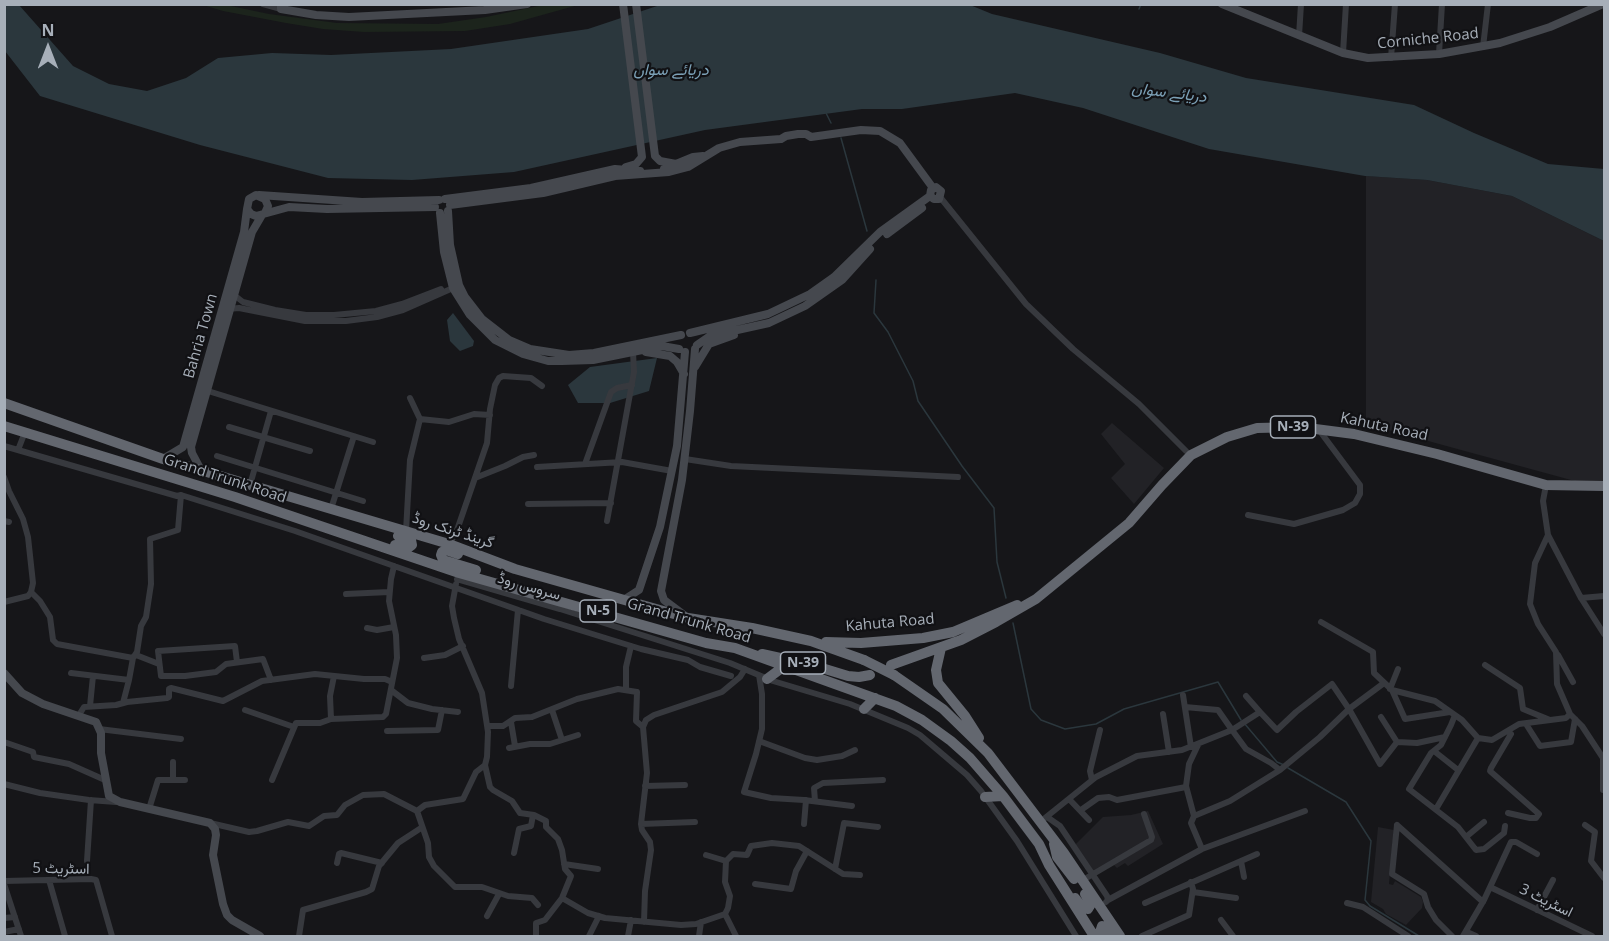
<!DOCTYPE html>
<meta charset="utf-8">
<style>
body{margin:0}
#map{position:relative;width:1609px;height:941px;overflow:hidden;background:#161619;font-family:"Open Sans",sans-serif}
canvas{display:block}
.frame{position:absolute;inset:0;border:6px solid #a7afb9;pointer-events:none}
.north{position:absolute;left:18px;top:18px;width:60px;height:60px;-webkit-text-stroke:4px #111114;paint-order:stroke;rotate:0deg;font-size:16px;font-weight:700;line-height:24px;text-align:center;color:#a7afb9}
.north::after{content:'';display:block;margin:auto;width:21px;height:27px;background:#a7afb9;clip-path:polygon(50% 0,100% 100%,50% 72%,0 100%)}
</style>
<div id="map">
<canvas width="1609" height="941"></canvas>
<div class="frame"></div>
<div class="north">N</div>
</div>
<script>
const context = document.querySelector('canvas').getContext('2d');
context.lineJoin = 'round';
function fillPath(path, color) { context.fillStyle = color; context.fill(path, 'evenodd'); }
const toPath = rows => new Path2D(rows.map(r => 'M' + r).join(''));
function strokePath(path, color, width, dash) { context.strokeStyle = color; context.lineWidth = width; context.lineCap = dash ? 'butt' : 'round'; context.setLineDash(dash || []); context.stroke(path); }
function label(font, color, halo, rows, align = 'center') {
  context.font = font + ' "Open Sans",Vazirmatn,sans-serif'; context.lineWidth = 4.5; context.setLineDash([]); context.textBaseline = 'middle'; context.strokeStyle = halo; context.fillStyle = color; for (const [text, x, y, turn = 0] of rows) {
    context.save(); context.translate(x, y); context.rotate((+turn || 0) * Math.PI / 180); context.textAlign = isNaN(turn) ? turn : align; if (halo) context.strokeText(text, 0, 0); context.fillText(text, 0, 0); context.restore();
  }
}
const built = toPath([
 [1366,176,1427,180,1512,196,1604,241,1604,485,1593,486,1366,424],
 [1112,423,1164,468,1134,504,1111,478,1125,464,1101,434],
 [1148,811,1163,844,1128,866,1125,863,1117,868,1114,865,1094,875,1075,845,1103,817,1131,815],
 [1378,827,1394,830,1389,884,1393,885,1395,881,1421,897,1423,902,1422,908,1406,925,1386,914,1383,909,1371,902]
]);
const green = toPath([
 [203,5,226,5,269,14,337,23,438,24,486,17,543,5,578,5,510,24,465,31,364,32,323,29,286,23,223,11]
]);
const water = toPath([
 [5,5,19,5,73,66,109,84,147,91,186,78,218,58,272,53,331,55,451,49,588,29,660,5,970,5,992,14,1160,53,1246,78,1414,105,1474,133,1548,164,1604,169,1604,241,1512,196,1427,180,1365,176,1209,149,1083,108,1015,93,902,109,862,109,705,130,514,172,412,180,328,178,200,145,40,96,5,51],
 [453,313,474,341,473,346,460,351,450,341,447,320],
 [657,358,649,391,610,403,578,403,568,385,590,367]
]);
const stream = toPath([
 [1139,9,1141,4],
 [826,113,831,123],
 [841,138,867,231],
 [876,280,874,313,888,332,913,381,918,401,962,466,994,508,997,562,1006,598],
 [1013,623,1031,709,1041,720,1065,729,1096,724,1124,709,1218,682,1241,720],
 [1244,723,1277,762,1284,765],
 [1288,768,1346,802,1371,841,1365,900,1370,906,1419,936]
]);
const street = toPath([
 [263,4,281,9],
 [1299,36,1301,4],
 [1483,47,1488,4],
 [1343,53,1346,4],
 [1439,54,1442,4],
 [1391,58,1395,4],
 [940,197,1026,304,1073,349,1139,404,1186,451],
 [234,295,243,302,275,310,306,315,334,315,376,311,402,304,441,289],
 [227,309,239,308,305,321,346,321,377,317,403,310,453,288],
 [208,391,373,442],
 [410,398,420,419],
 [229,427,310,451],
 [4,446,177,496,181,495,295,531,544,619,641,649,688,660,700,667,731,676],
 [18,450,25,432],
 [217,456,363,501],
 [685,459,731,466,958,477],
 [585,464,611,392,617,388,632,385],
 [537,467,622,462,672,471],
 [4,477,9,491,23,519,28,537,33,583,31,592,28,596,4,602],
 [475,478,505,466,523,457,534,455],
 [250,485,271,411],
 [1546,485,1543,501,1548,535,1581,598,1604,634],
 [528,504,611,503],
 [331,509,354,436],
 [1248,515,1294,524,1343,510,1355,503,1360,494,1360,485,1319,430],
 [4,521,9,522],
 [607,521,634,372,633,352],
 [406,531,410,460,420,419,449,422,474,414,490,415],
 [449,544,456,533,487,443,490,409,495,385,499,378,503,376,531,378,542,386],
 [457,579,560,609,730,663,773,681,850,704,908,728,920,735,967,775,981,791,1017,841,1076,936],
 [31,592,40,601,50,617,53,640,57,644,133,658],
 [346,594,389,592],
 [1581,598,1604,596],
 [1321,622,1373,652,1374,673,1392,690,1435,701,1462,720,1478,738],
 [367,628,377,630,394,627],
 [136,655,159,664],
 [1558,655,1573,682],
 [424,658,445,655,463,646],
 [237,662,235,646,158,651,161,676,185,676,216,672,226,664,263,659,271,680],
 [1485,665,1520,688,1523,709,1550,720],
 [71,673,129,680,123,703],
 [759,675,762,694,762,729,756,754,744,792,771,798,804,800,852,806],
 [129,680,133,658,137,652,141,626,146,617,151,584,150,539,178,530,181,495],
 [511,686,518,610],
 [1390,689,1398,669],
 [391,690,408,703,432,709,458,712],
 [626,690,626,667,631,646],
 [1392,690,1405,719,1450,712],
 [1183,695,1191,747],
 [1246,696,1260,712,1232,730,1246,749,1271,763,1280,770,1320,737,1349,709,1384,683],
 [90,706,93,676],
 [245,710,294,727],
 [552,710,562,740],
 [1260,712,1277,730,1296,712,1332,684,1349,709,1380,764,1397,742],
 [1163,714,1169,752],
 [1570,714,1582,726,1603,758,1603,790],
 [79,715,84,707,116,705,127,702,167,698,169,697,169,689,171,688,223,701,262,681,315,674,364,679,385,679,392,682],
 [1455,715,1451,725,1441,745,1431,753,1409,789,1458,827,1476,850,1484,849,1504,833,1505,826],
 [1381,717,1397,742,1417,743,1445,737],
 [331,719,330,696,334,676],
 [511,722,515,746],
 [1526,724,1540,746,1571,742,1575,719],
 [488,726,503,726,515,718,532,717,577,699,618,689,637,692,636,721,643,727],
 [99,729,181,739],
 [387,731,438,730,442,710],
 [759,741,805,758,817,760,842,756,855,750],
 [4,742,33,752,34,757,69,764,105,780],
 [1198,745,1189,764,1186,786,1194,816,1191,823,1202,849],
 [509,748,530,744,550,744,578,735],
 [1434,751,1458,770],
 [485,765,490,787,493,790,512,801,520,813,534,815,546,821,546,827,558,839,562,850,565,869,571,876,562,898,545,920,536,923,536,936],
 [173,779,173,762],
 [272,780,296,723,320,723,331,719,383,717,386,714,397,658,396,635,389,601,391,579,394,566],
 [1092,780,1090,771,1100,730],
 [4,784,40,793,89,800,116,802],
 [645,786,685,785],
 [1069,799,1089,820],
 [815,801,814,788,823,783,883,780],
 [149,809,158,780,185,780],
 [1436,809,1478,738,1492,740,1519,724,1566,718,1570,714,1557,684,1556,652,1538,624,1530,604,1535,563,1548,535],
 [1081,810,1098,798,1109,797,1117,800,1186,787],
 [417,811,425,805,463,799,476,772,485,765,487,757,488,732,482,693,459,639,454,618,452,606,456,584],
 [1508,813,1530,818,1536,818,1539,814,1490,771,1491,768,1511,734],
 [1194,816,1230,801,1280,770],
 [1047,817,1060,826,1107,896,1108,900,1106,902],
 [1040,822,1096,777,1137,756,1182,750,1232,730,1218,710,1185,707],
 [210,823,249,832,257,831,288,822,309,826,324,816,337,815,345,805,363,795,384,794,417,811,428,843,429,857,434,866,455,887,482,887,508,896,532,898,538,905],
 [641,824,695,822],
 [804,824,806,800],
 [1397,825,1392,874,1424,894,1428,907,1436,920,1452,936],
 [1397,825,1483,902],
 [1585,825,1595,832,1591,861,1604,878],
 [1466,837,1484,822],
 [514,853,519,829,531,826,533,815],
 [706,855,726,861],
 [87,861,91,800],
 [1241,861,1244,877],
 [337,863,339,854,341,853,382,863],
 [564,864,598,869],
 [835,869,844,823,878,827],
 [49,880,65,936],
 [1083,880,1151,840,1152,837,1144,814],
 [4,881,91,879,96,880,112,936],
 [4,884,21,936],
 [755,884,791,889,796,871,807,851],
 [1490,887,1592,936],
 [1193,892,1236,898],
 [562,898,588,913,605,918,681,925,696,924,725,914,728,908,730,896,725,882,726,861,733,854,747,855,751,846,772,843,799,846,843,874,860,875],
 [1108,900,1202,849,1305,811],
 [1145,903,1257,854],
 [1347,903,1363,907,1408,936],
 [1537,910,1553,880],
 [725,914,736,936],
 [487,916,499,894],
 [4,918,15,917],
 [1221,920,1233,936],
 [644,922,645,891,651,850,650,842,642,830,641,824,647,773,643,727,646,720,654,715,722,692,740,677,745,669],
 [4,932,19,929],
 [1467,932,1476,936],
 [299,936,303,910,366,892,372,889,379,866,398,843,421,828],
 [589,936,599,916],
 [628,936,631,920],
 [699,936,701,922],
 [1142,936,1189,915,1193,889,1191,882],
 [1463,936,1484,900,1511,842,1516,842,1537,854]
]);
const secondary = toPath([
 [281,4,281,9,316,15,349,17,485,10],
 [498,4,485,10,527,4],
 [623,4,642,157,636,164,626,167],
 [636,4,655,156,660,161,676,164],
 [1222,4,1343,53,1368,58,1439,54,1500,43,1550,27,1603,4],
 [664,169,693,157,703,156],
 [259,195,362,202,439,200],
 [445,199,531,188,615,169,640,171],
 [450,205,543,193,615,176,669,172,688,167,719,148,740,142,781,139,786,136,798,134,806,134,811,137,861,130,880,131,900,143,933,188],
 [448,211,450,245,459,285,465,297,482,319,509,340,530,349,569,355,594,353,681,335],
 [265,213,268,206,265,199,256,195,249,199,247,209,251,214,256,216,289,207,327,209,435,207],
 [440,213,444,252,453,288,470,315,495,340,523,354,548,361,562,361,593,360,662,346,679,349],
 [887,234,922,208],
 [690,333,768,314,810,294,834,277,880,232,930,196,931,190,936,187,941,191,939,199,934,199,930,196],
 [697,345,710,336,769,323,805,306,842,280,870,249],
 [646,352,670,356,677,362,684,374],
 [695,367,709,344,734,335],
 [163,459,183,447,244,232,247,209],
 [201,470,192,453,191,447,252,232,262,215],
 [625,599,639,590,660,527,677,446,685,352],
 [684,615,664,600,661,591,682,480,690,411,695,349],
 [4,673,22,693,43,704,96,722,101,733,101,753,109,796,120,802,210,823,215,829,216,835,213,855,223,904,227,915,232,920,260,936]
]);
const highway = toPath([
 [4,403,163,459,449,544,515,569,688,618,752,628,811,641,864,660],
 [4,426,235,497,459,573,706,643,735,648,896,706,922,720,951,741,970,758,1003,796,1039,844,1049,865,1094,936],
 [395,545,408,548,412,545,411,540,398,536],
 [458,554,446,550,442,552,441,555,443,560,476,570],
 [826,642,861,643,923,638,953,632,1017,605],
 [941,648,936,670,938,683,965,716,979,738],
 [762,654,812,665,848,676,859,677,870,675],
 [891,665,961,640,996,622,1036,599,1129,523,1162,485,1191,455,1227,437,1257,428,1300,427,1354,434,1437,454,1546,485,1604,486],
 [894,675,943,709,988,753,1064,853,1120,936],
 [767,679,783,667],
 [864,709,875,698],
 [985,797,1003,796],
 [1054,844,1057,857,1074,879],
 [1075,898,1082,907,1088,909,1091,904,1085,894],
 [1102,936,1100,932,1102,926,1108,928,1112,936]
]);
const highwayBridge = toPath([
 [864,660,894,675]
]);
const shields = [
 [1293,427,45],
 [598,611,36],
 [803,663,45]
];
const shieldNames = [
 ["N-39",1293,427],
 ["N-5",598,611],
 ["N-39",803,663]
];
const streetNames = [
 ["Corniche Road",1428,39,-6],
 ["Bahria Town",201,336,-74],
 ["Kahuta Road",1384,427,12],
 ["Grand Trunk Road",225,479,18],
 ["گرینڈ ٹرنک روڈ",453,531,18],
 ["سروس روڈ",529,587,16],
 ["Grand Trunk Road",689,621,16],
 ["Kahuta Road",890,623,-5],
 ["اسٹریٹ 5",61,869,1],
 ["اسٹریٹ 3",1546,901,26]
];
const waterNames = [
 ["دریائے سواں",671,70],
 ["دریائے سواں",1169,93,7]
];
fillPath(built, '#222226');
fillPath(green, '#1c241c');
fillPath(water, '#2b373d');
strokePath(stream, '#2b373d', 1.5);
strokePath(street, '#37393e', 6);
strokePath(secondary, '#45484e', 8);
strokePath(highway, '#63676f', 10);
strokePath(highwayBridge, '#63676f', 10);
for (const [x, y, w] of shields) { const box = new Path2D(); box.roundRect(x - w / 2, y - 11, w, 22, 4.5); context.fillStyle = '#111114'; context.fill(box); strokePath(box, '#a7afb9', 1.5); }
label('bold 14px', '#a7afb9', null, shieldNames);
label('15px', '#a7afb9', '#111114', streetNames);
label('italic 16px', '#7ca1b7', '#111114', waterNames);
</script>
